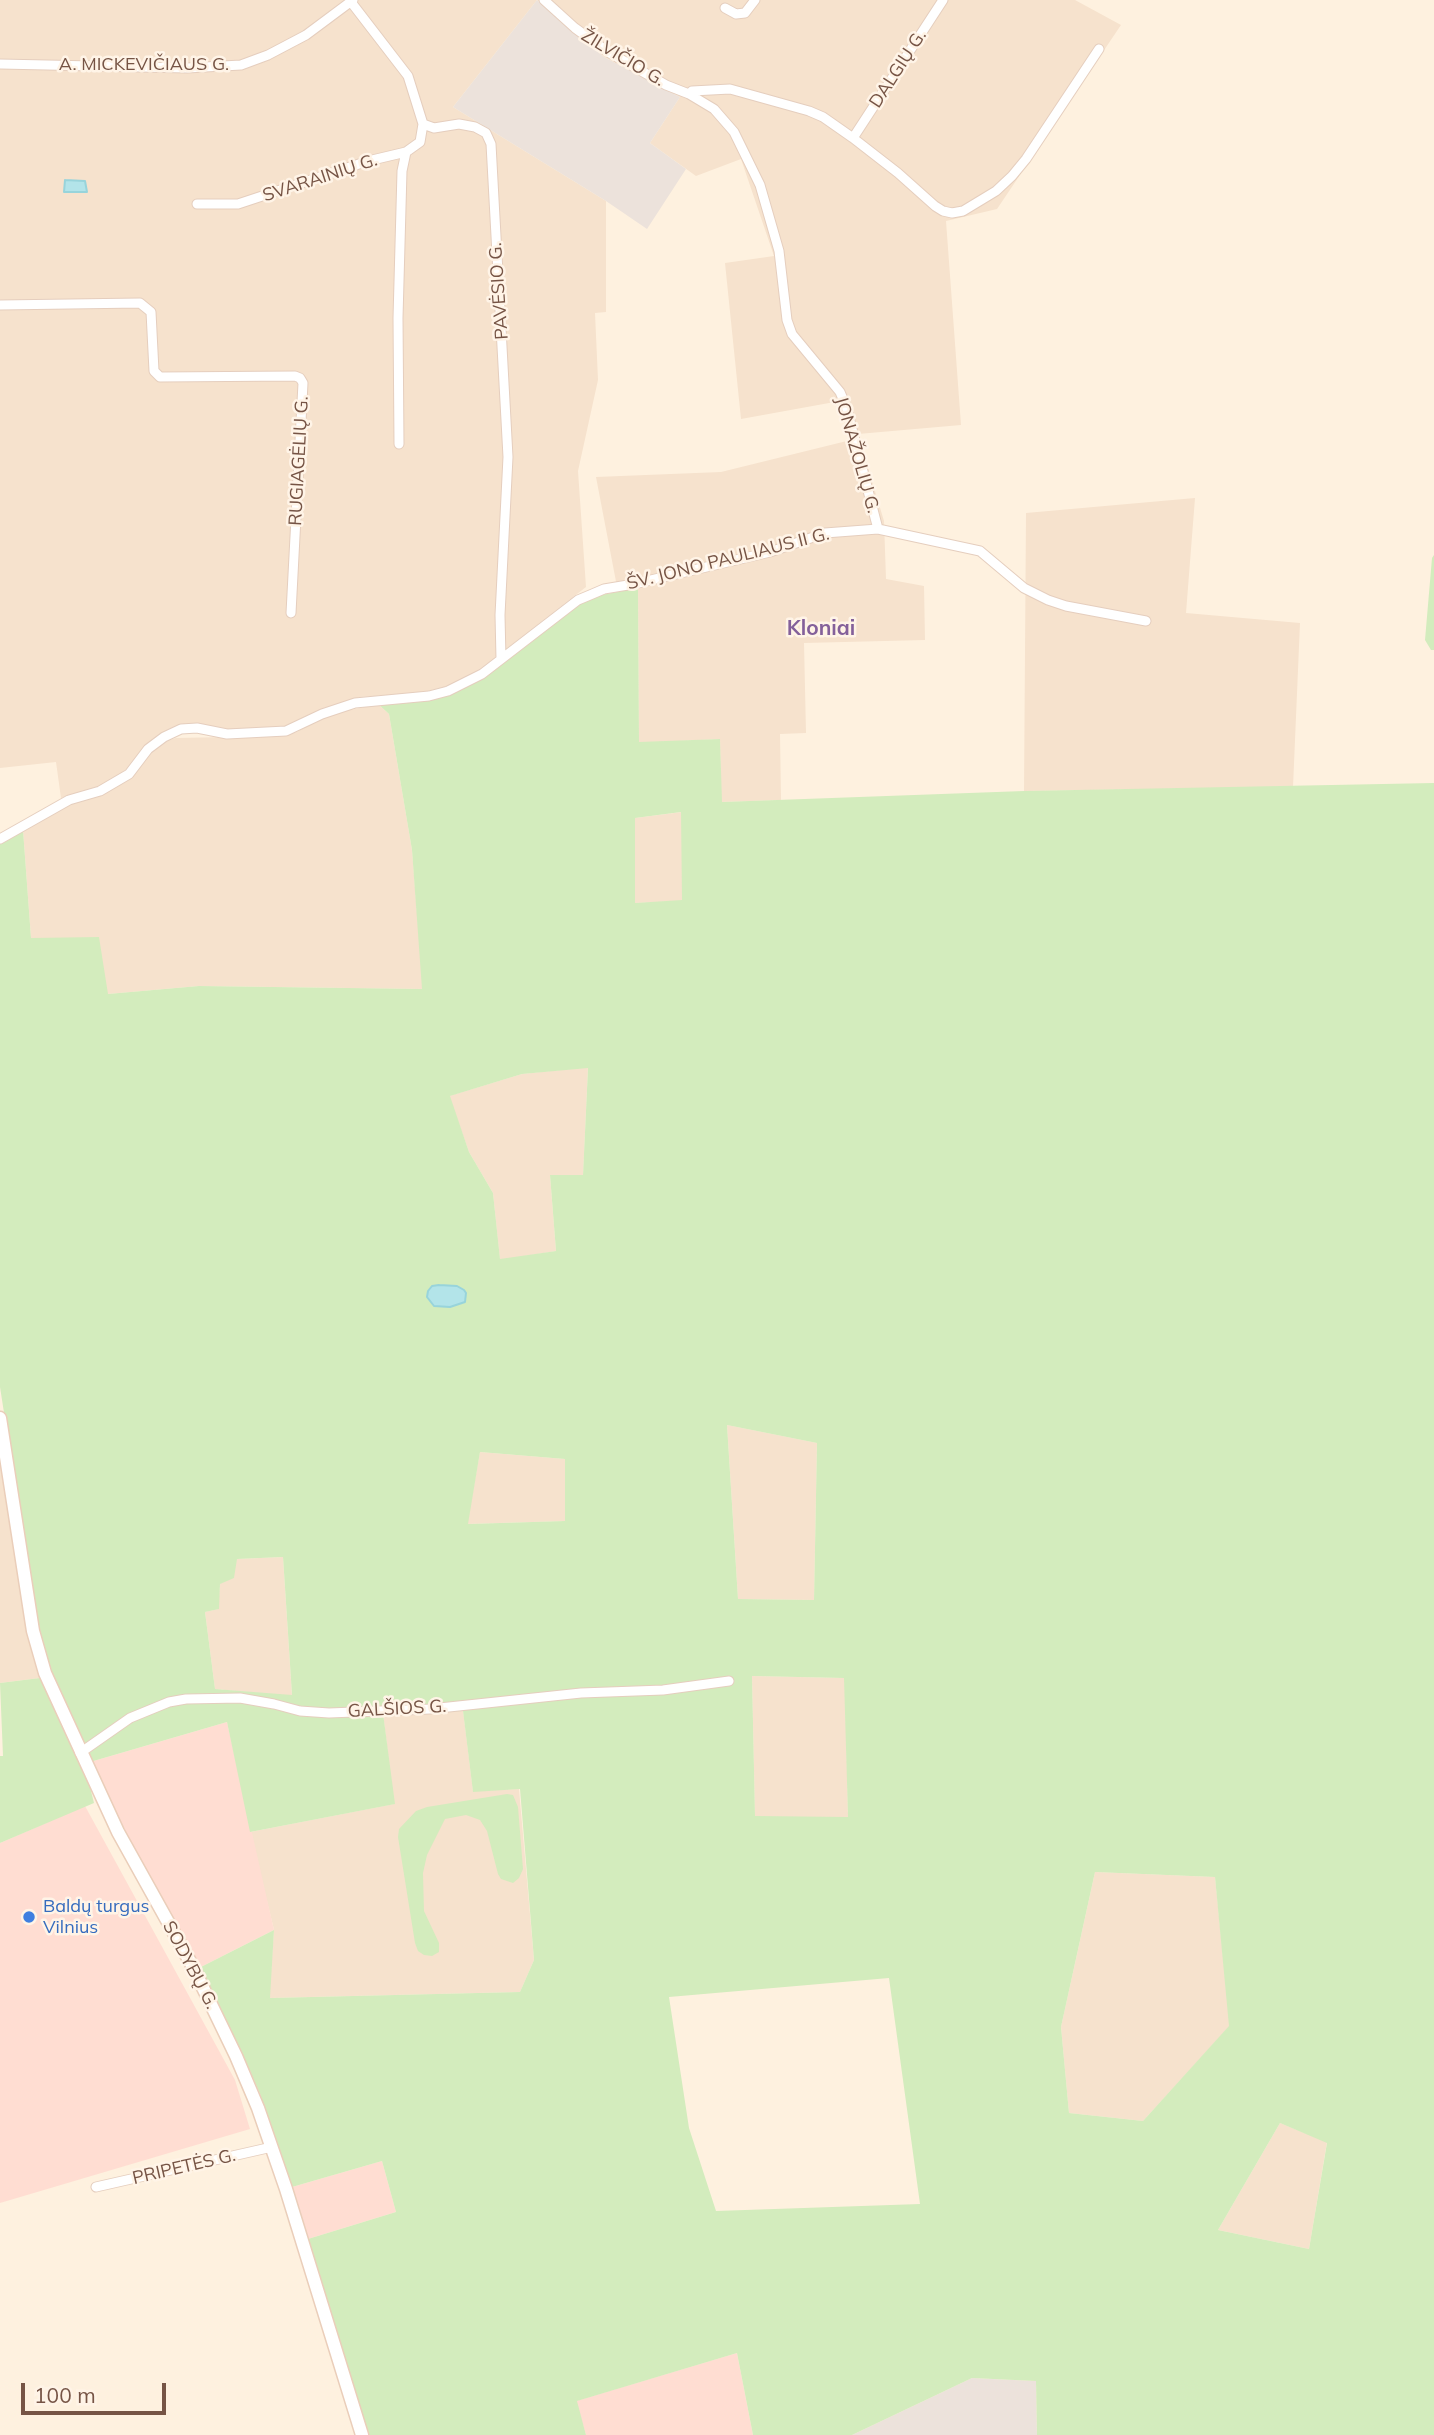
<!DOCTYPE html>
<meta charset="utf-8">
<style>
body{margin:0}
#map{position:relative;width:1434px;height:2435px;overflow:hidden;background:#fef1df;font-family:Mulish,sans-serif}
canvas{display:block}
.scale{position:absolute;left:21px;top:2383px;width:145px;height:32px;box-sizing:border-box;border:4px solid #765445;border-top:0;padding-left:9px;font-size:21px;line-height:24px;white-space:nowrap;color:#765445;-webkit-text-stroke:5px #fff4e7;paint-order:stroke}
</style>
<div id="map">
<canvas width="1434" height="2435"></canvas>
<div class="scale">100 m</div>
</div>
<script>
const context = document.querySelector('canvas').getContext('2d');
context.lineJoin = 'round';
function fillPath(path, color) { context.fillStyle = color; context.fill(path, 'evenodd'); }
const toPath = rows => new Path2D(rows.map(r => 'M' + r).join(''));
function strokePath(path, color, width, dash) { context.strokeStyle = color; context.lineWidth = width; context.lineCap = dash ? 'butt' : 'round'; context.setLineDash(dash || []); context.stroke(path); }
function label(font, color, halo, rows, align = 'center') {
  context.font = font + ' Mulish,sans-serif'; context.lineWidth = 5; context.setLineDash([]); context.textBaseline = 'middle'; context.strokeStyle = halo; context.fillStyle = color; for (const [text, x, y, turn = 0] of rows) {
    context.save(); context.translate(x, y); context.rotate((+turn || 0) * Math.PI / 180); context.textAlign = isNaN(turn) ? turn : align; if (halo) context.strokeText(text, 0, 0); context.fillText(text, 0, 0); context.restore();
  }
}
const residential = toPath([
 [0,0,537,0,453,107,606,201,606,312,595,313,598,380,578,471,586,587,475,673,444,687,419,693,360,697,324,708,287,728,168,733,153,739,144,747,129,767,116,777,98,787,61,798,56,762,0,768],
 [537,0,1075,0,1121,25,997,209,946,221,961,425,858,434,840,401,741,419,725,263,774,256,741,159,696,176,650,143,680,97,604,57],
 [859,438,884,521,886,579,924,586,925,640,804,643,806,733,780,734,781,800,721,802,720,739,639,743,638,588,618,592,596,477,721,472],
 [1195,498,1186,613,1300,623,1293,787,1024,791,1026,513],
 [378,704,389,714,412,850,423,989,199,986,108,994,31,938,23,830,72,802,120,785,135,773,151,752,167,741,176,738,278,736,297,732,327,715],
 [682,812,682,901,635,903,635,818],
 [588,1067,583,1176,550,1175,556,1251,500,1260,493,1193,469,1152,449,1096,522,1074],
 [727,1425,817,1443,814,1600,738,1599],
 [0,1446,29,1636,40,1678,0,1683],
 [480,1452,565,1459,566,1521,467,1524],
 [283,1557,292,1696,215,1689,205,1612,218,1609,220,1584,237,1559],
 [752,1676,845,1678,848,1817,755,1817],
 [463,1710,473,1791,519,1789,534,1960,520,1992,269,1998,274,1930,250,1832,394,1804,383,1713],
 [1095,1872,1215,1877,1230,2026,1143,2121,1069,2113,1061,2027],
 [1280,2123,1327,2142,1309,2249,1218,2230]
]);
const commercial = toPath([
 [227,1722,274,1930,197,1969,90,1762],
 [85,1806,235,2080,250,2129,0,2203,0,1843],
 [382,2161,396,2212,308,2239,292,2187],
 [737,2353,753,2435,586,2435,576,2401]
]);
const industrial = toPath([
 [537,0,604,57,680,97,650,143,686,169,647,229,606,201,453,107],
 [972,2378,1036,2381,1037,2435,852,2435]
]);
const green = toPath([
 [1434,555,1434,650,1431,650,1425,640,1432,558],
 [638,588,639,742,720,739,722,802,1024,791,1434,783,1434,2435,1037,2435,1036,2381,972,2378,852,2435,753,2435,737,2353,577,2401,586,2435,368,2435,308,2239,396,2212,382,2161,292,2187,260,2094,243,2055,197,1969,274,1930,270,1998,520,1992,534,1960,520,1789,473,1792,463,1711,383,1713,395,1804,250,1832,227,1722,90,1762,46,1661,36,1618,0,1387,0,843,23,830,31,938,99,937,108,994,199,986,422,989,412,850,389,714,377,703,437,698,453,694,472,684,565,613,585,601,601,595],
 [681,812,682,900,635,903,635,818],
 [588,1068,583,1175,550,1175,556,1251,500,1259,493,1193,469,1152,450,1096,522,1074],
 [727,1425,817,1443,814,1600,738,1599],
 [480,1452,565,1459,565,1521,468,1524],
 [283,1557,292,1695,215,1689,205,1612,219,1609,220,1584,234,1578,237,1559],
 [752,1676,844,1678,848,1817,755,1816],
 [1095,1872,1215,1877,1229,2026,1143,2121,1069,2113,1061,2027],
 [889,1978,920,2204,716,2211,689,2128,669,1997],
 [1280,2123,1327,2143,1309,2249,1218,2230],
 [40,1678,90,1787,94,1803,0,1843,0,1756,3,1756,0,1683],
 [507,1794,513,1795,518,1807,523,1869,519,1878,513,1883,501,1879,498,1874,487,1831,480,1820,466,1815,445,1819,427,1855,423,1873,424,1911,439,1943,439,1952,432,1956,424,1955,418,1951,415,1943,398,1837,399,1829,416,1811,427,1807]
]);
const water = toPath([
 [65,180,85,181,87,192,64,192,65,180],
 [439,1285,457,1286,464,1290,466,1293,465,1302,450,1307,434,1306,427,1297,428,1291,432,1286,439,1285]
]);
const street = toPath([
 [544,0,575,28,608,52,666,85,689,94,692,91,730,89,809,111,823,117,853,138,898,173,935,206,943,211,952,213,963,211,996,191,1012,176,1026,159,1099,49],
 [351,2,408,76,423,124,434,128,459,124,475,127,486,133,491,144,508,457,500,615,501,659],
 [725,8,736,14,745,13,755,0],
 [0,64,187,68,241,65,268,55,306,35,353,0],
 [689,94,714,109,734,132,760,185,779,251,787,320,792,334,840,392,846,406,878,529],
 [853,138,943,0],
 [197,204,238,204,368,161,406,152,420,142,423,124],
 [0,305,140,303,151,312,154,371,160,377,295,376,300,378,303,383,291,613],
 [399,444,398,318,402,171,406,152],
 [0,839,69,800,100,791,129,774,148,749,164,737,181,729,197,728,227,734,286,731,322,714,355,703,429,696,448,691,482,674,578,600,590,595,604,589,634,584,770,552,825,533,878,529,980,551,1024,588,1048,600,1066,606,1146,621],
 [80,1753,130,1718,169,1702,186,1699,240,1698,274,1704,300,1711,329,1713,430,1709,581,1693,663,1690,729,1681],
 [96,2187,272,2147]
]);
const secondary = toPath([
 [0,1418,33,1631,45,1673,118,1832,193,1967,236,2056,258,2108,286,2189,362,2435]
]);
const markers = [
 [29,1917,7,"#3f7fe0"]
];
const streetNames = [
 ["ŽILVIČIO G.",623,58,31],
 ["A. MICKEVIČIAUS G.",144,65],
 ["DALGIŲ G.",898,69,-57],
 ["SVARAINIŲ G.",320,178,-18],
 ["PAVĖSIO G.",499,291,-94],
 ["JONAŽOLIŲ G.",857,455,74],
 ["RUGIAGĖLIŲ G.",299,461,-87],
 ["ŠV. JONO PAULIAUS II G.",728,559,-14],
 ["GALŠIOS G.",397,1709,-3],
 ["SODYBŲ G.",190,1965,62],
 ["PRIPETĖS G.",184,2167,-13]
];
const shopNames = [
 ["Baldų turgus",43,1907],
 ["Vilnius",43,1928]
];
const quarterNames = [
 ["Kloniai",821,629]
];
fillPath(residential, '#f6e2cd');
fillPath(commercial, '#ffddd2');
fillPath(industrial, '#ece2db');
fillPath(green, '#d3ecbd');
fillPath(water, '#b3e4e9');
strokePath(water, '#98d4db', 2);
strokePath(street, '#e5cebe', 11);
strokePath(secondary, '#eaceba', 15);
strokePath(street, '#fff', 9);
strokePath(secondary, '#fff', 12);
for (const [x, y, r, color] of markers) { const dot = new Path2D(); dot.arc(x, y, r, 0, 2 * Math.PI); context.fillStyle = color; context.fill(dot); strokePath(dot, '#fff4e7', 2.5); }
label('18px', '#765445', '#fff4e7', streetNames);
label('18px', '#366cbe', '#fff4e7', shopNames, 'left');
label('bold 21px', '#84609a', '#fff4e7', quarterNames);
</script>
